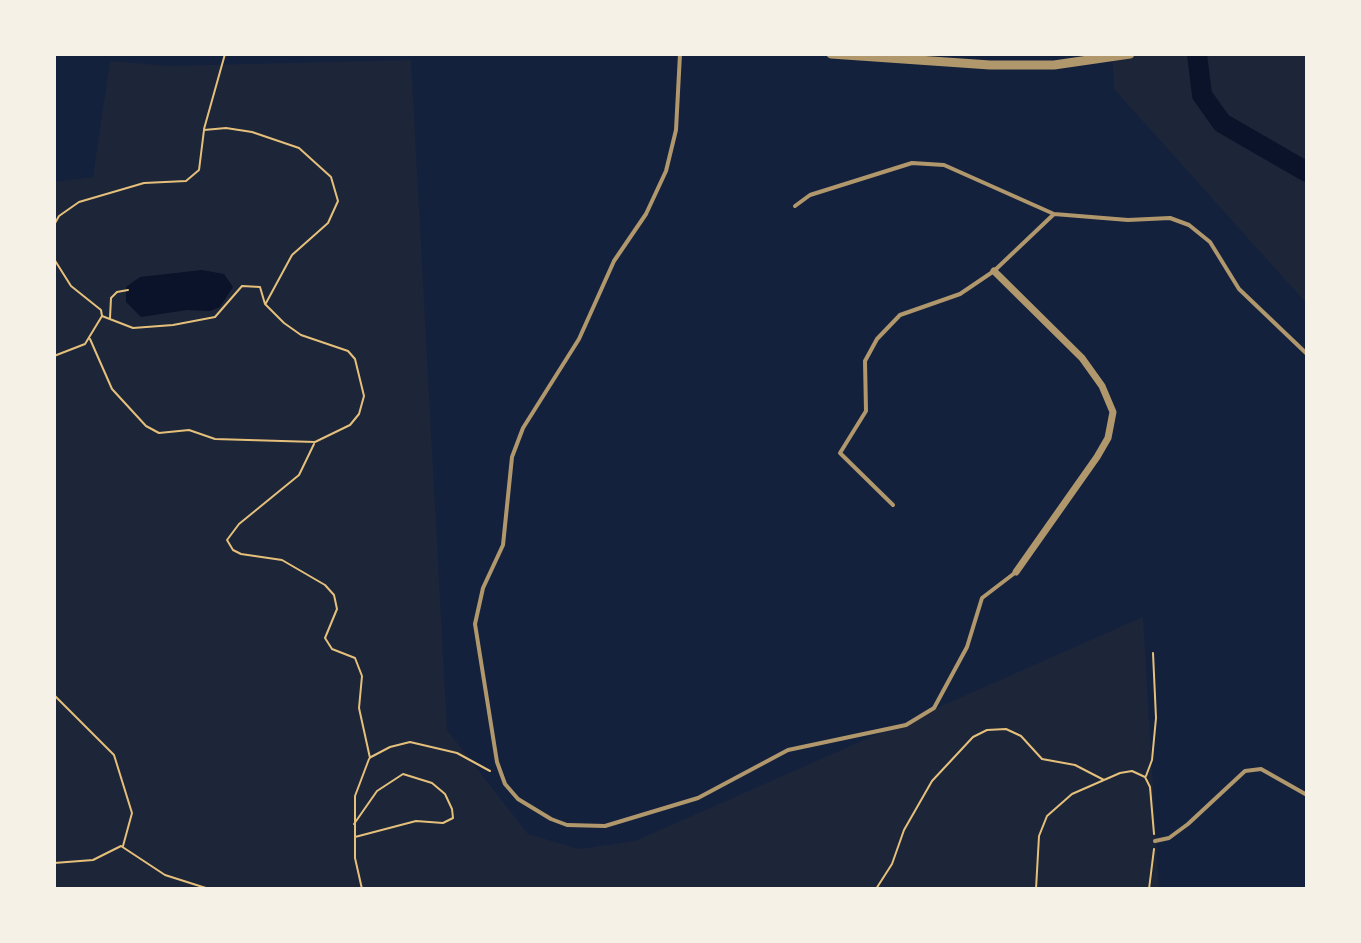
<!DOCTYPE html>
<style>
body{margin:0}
#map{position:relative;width:1361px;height:943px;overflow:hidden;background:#14213d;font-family:"Work Sans",sans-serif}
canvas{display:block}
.frame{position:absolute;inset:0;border:56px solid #f6f1e7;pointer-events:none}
</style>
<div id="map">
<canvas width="1361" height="943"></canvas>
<div class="frame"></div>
</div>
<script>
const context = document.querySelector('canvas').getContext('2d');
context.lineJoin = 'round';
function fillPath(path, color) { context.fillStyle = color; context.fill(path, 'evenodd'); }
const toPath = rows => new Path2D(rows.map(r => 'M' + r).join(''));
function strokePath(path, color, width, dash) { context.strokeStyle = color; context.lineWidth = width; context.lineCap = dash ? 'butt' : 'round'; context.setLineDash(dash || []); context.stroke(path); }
const green = toPath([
 [1112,54,1307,54,1307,304,1114,89],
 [411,60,447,730,528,834,579,849,635,841,1143,617,1159,889,54,889,54,182,93,177,110,61,169,66]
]);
const water = toPath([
 [202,270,224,274,233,287,220,307,210,311,187,310,141,317,126,302,126,287,140,277]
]);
const river = toPath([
 [1197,54,1202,95,1222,123,1307,172]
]);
const path = toPath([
 [204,129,225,54],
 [54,225,59,216,79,202,144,183,186,181,199,170,204,130,226,128,252,132,299,148,331,177,338,201,328,223,292,255,266,303],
 [54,259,71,286,101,310,102,316,85,344,54,356],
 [110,318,111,298,117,292,128,290],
 [90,339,112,389,146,426,159,433,189,430,215,439,315,442,350,425,359,414,364,396,355,359,348,351,301,335,284,323,265,304,260,287,242,286,215,317,173,325,133,328,102,316],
 [314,444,299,475,239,524,227,540,233,550,241,554,282,560,325,585,334,595,337,609,325,638,332,649,355,658,362,676,359,708,370,758],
 [54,695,114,755,132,813,123,846],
 [371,757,390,747,410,742,457,753,490,771],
 [1146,776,1152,760,1156,718,1153,653],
 [354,824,377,791,403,774,432,783,445,794,452,809,453,818,443,823,416,821,355,837],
 [54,863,93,860,121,846,165,875,209,889],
 [362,889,355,858,355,796,369,759],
 [876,889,892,864,904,830,932,781,973,737,987,730,1006,729,1021,736,1042,759,1075,765,1104,780],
 [1036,889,1039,836,1047,816,1072,794,1120,773,1132,771,1145,777,1150,787,1154,834],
 [1149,889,1154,849]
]);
const service = toPath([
 [680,54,676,130,666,171,646,214,614,261,579,339,523,428,512,457,503,545,483,588,475,624,497,762,505,784,518,799,551,819,567,825,605,826,698,798,788,750,906,725,934,708,967,647,982,598,1016,572],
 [795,206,810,195,912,163,944,165,1054,214],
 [893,505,840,453,866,411,865,361,877,339,900,315,960,294,994,271,1054,214,1128,220,1170,218,1189,225,1210,242,1239,289,1307,354],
 [1155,841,1169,838,1188,824,1245,771,1261,769,1307,795]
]);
const minor = toPath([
 [994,271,1082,358,1102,386,1113,412,1108,438,1097,457,1016,572]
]);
const tertiary = toPath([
 [831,54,990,65,1054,65,1130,54]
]);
fillPath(green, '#1d2539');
fillPath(water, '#0b132b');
strokePath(river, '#0b132b', 20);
strokePath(path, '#e5c07b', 2);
strokePath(service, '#b1986c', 4);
strokePath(minor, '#b1986c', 7);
strokePath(tertiary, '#b1986c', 9);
</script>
